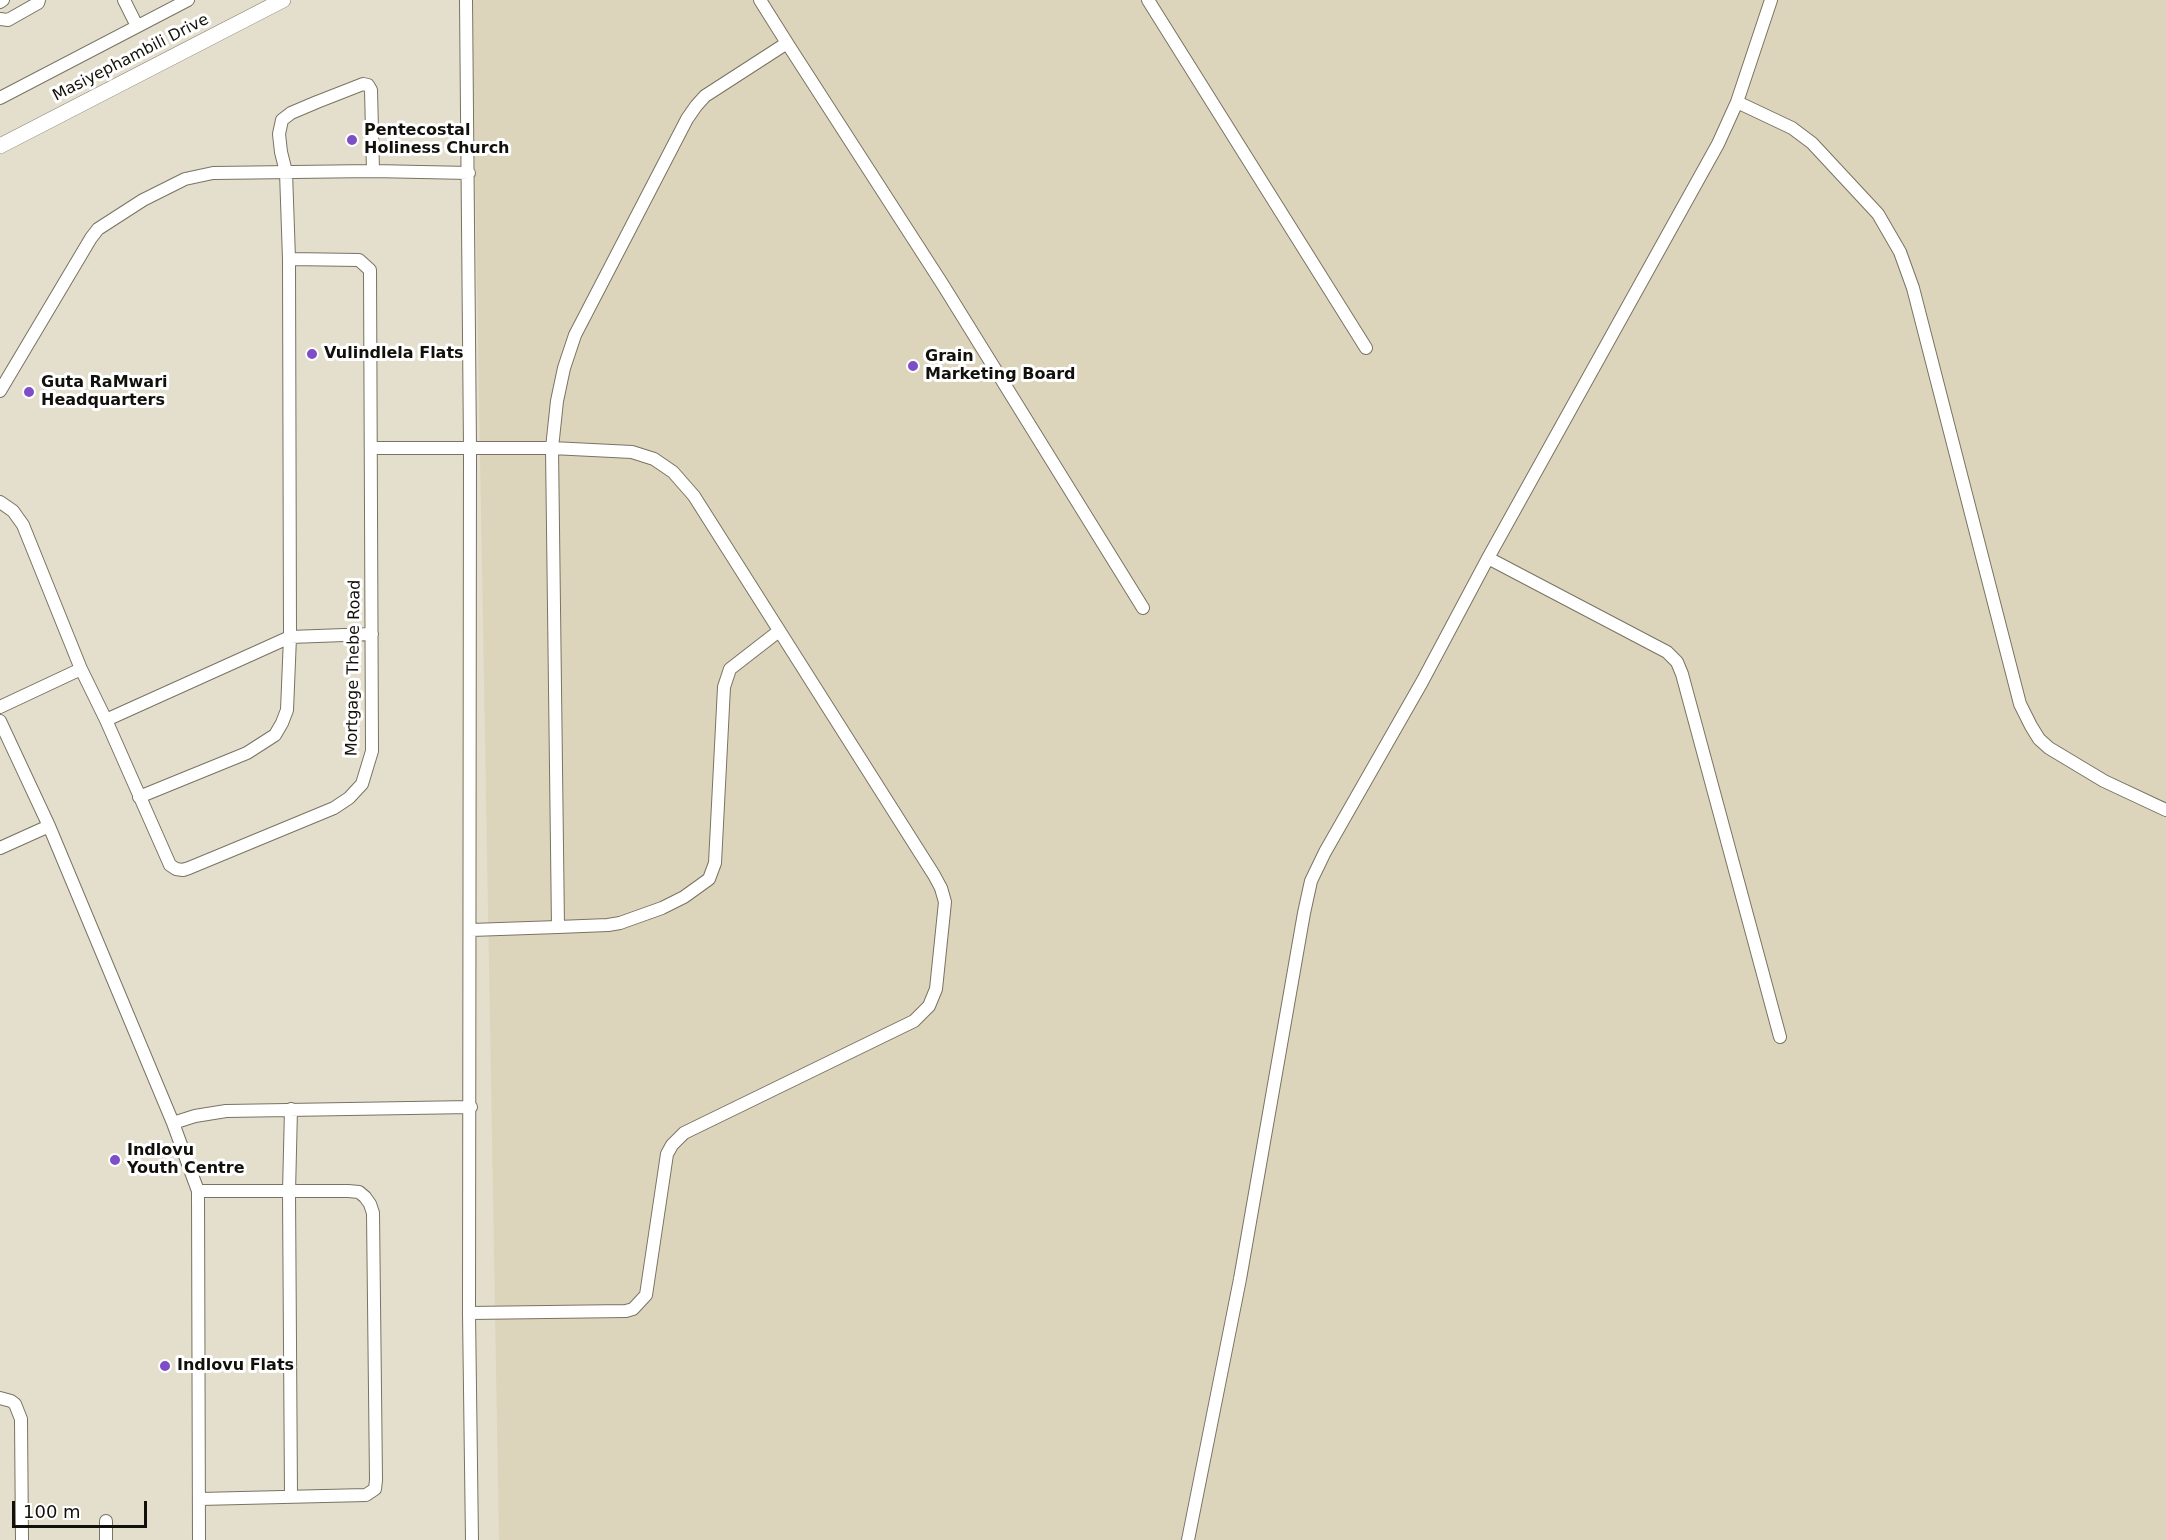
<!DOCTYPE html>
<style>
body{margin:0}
#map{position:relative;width:2166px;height:1540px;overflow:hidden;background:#e4decc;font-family:"DejaVu Sans",sans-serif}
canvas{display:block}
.scale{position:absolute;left:12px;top:1501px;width:135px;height:27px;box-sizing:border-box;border:3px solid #12100a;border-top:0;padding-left:8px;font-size:18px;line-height:21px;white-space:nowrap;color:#12100a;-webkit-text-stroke:4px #fff;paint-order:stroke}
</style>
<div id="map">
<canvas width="2166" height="1540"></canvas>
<div class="scale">100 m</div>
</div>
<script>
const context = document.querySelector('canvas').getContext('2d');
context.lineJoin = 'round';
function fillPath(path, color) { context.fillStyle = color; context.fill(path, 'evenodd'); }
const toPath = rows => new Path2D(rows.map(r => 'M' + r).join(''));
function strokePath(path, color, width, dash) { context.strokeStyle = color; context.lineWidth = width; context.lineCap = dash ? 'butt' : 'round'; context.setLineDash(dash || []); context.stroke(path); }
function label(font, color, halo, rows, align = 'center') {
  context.font = font + ' "DejaVu Sans",sans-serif'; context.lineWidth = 6; context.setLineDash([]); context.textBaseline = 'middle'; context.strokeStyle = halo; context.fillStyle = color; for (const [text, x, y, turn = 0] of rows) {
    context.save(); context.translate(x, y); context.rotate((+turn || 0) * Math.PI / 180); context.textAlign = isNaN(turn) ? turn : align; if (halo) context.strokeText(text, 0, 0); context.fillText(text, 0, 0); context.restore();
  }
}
const built = toPath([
 [472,0,2166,0,2166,1540,499,1540]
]);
const minor = toPath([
 [124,0,137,26],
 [466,0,470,448,469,1313,472,1540],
 [1148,0,1366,348],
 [0,2,3,0],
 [0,19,8,20,38,3,39,0],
 [787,43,943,285,1143,608],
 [0,98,188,0],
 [1737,102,1792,128,1812,143,1878,214,1900,252,1913,288,2020,704,2031,726,2039,739,2049,748,2104,781,2166,810],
 [0,391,91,238,98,229,143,200,185,179,213,173,373,171,469,173],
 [371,448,552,448,632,452,654,459,673,472,694,496,934,875,941,888,945,902,936,989,929,1006,914,1021,684,1133,672,1145,667,1154,646,1295,633,1309,626,1311,469,1313],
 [0,502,13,511,23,525,81,669,106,720,170,865,176,869,183,870,189,868,334,808,349,798,362,784,372,751,370,270,359,260,289,259],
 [1488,558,1667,652,1677,662,1682,674,1780,1037],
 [0,707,81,669],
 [106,720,290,637,372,634],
 [0,721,49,826,173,1123,198,1191,199,1540],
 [139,797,247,753,275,735,282,723,287,710,290,637,289,259,286,172,281,152,279,134,282,120,291,113,317,102,363,84,368,85,371,90,373,171],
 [0,848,49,826],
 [558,927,608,925,620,923,662,908,684,897,709,879,715,863,724,687,730,669,779,631],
 [471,930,558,927,552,448,557,401,564,368,575,335,687,119,696,106,705,96,787,43,760,0],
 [291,1109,289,1192,291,1496],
 [173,1123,195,1116,226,1111,471,1107],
 [198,1191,348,1191,359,1192,365,1197,370,1204,373,1213,376,1480,375,1489,366,1495,200,1499],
 [0,1398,11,1401,15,1404,21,1419,22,1540],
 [106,1521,106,1540],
 [1188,1540,1240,1279,1304,913,1311,881,1325,852,1422,682,1488,558,1718,144,1737,102,1771,0]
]);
const major = toPath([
 [0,146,283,0]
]);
const markers = [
 [352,140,6,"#7d4ec6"],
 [312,354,6,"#7d4ec6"],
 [913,366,6,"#7d4ec6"],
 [29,392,6,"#7d4ec6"],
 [115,1160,6,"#7d4ec6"],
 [165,1366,6,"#7d4ec6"]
];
const streetNames = [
 ["Masiyephambili Drive",131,58,-27],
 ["Mortgage Thebe Road",354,668,-89]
];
const poiNames = [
 ["Pentecostal",364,131],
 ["Holiness Church",364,149],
 ["Vulindlela Flats",324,354],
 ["Grain",925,357],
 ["Marketing Board",925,375],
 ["Guta RaMwari",41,383],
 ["Headquarters",41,401],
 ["Indlovu",127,1151],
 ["Youth Centre",127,1169],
 ["Indlovu Flats",177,1366]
];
fillPath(built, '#ddd5bb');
strokePath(minor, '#797363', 14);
strokePath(major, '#797363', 16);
strokePath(minor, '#fff', 12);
strokePath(major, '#fff', 15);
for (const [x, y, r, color] of markers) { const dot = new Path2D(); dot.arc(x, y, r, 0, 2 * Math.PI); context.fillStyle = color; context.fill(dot); strokePath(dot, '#fff', 2); }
label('16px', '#12100a', '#fff', streetNames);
label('bold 16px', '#12100a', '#fff', poiNames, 'left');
</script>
